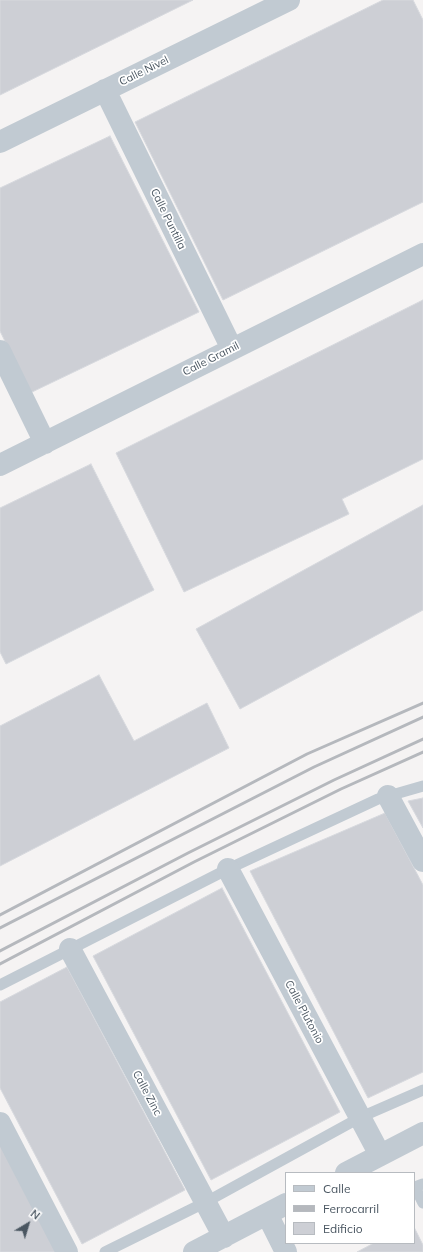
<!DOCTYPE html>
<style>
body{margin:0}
#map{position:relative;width:423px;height:1252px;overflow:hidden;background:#f5f3f3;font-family:Mulish,sans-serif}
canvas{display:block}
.legend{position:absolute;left:285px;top:1172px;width:130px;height:72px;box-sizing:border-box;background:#fff;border:1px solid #b7bbc0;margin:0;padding:5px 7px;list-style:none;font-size:12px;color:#4a5661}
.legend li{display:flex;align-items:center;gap:8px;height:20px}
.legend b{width:20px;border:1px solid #b7bbc0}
.north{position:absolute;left:8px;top:1204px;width:40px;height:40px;-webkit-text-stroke:3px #fff;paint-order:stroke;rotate:38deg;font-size:11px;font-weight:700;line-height:16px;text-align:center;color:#4a5661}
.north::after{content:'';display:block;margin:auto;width:14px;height:18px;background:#4a5661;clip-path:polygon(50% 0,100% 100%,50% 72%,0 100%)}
</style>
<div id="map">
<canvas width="423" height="1252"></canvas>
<ul class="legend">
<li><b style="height:5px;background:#c1cad2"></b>Calle</li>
<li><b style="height:5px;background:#b5b8bd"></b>Ferrocarril</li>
<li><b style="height:11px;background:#cdcfd5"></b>Edificio</li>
</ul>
<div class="north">N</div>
</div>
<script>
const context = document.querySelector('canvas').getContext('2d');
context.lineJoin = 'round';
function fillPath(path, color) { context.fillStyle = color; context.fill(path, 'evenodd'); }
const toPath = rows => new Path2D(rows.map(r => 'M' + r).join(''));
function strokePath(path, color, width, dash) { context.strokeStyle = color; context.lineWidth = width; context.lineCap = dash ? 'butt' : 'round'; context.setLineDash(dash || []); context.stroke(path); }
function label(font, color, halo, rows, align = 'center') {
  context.font = font + ' Mulish,sans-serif'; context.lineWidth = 3.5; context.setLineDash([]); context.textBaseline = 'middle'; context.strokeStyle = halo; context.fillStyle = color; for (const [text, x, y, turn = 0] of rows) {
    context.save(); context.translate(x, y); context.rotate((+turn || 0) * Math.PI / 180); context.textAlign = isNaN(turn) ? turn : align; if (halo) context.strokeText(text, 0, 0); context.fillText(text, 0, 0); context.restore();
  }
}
const building = toPath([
 [0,0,193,0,0,95,0,0],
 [383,0,413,0,423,20,423,202,223,300,135,122,383,0],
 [110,136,199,312,30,393,0,331,0,188,110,136],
 [423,300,423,459,342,499,349,514,184,592,116,453,423,300],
 [91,464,154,590,6,664,0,652,0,508,91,464],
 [423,505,423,610,240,709,196,629,423,505],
 [99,675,134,741,207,703,229,748,0,866,0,726,99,675],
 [423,798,423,828,408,801,423,798],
 [385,813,423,885,423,1072,368,1098,250,871,385,813],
 [222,888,340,1112,211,1180,93,956,222,888],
 [67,967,185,1190,82,1244,0,1088,0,1002,67,967],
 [0,1143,56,1252,0,1252,0,1143],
 [414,1227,423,1245,423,1252,357,1252,374,1243,414,1243,414,1227]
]);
const service = toPath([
 [0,985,228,869,378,799,423,786],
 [423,1184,415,1187,423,1203],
 [105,1252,206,1202,361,1117,423,1090]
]);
const minor = toPath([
 [105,90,232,349],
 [0,142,289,0],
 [0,351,45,443],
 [0,465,423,254],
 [388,796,423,861],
 [228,869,380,1155],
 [70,949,224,1237],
 [0,1123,67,1252],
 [346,1173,423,1133],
 [267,1214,286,1252],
 [194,1252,286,1204]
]);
const rail = toPath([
 [0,915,307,754,423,703],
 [0,928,314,767,423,717],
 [0,951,188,853,334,780,423,739],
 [0,964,194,862,341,789,423,752]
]);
const streetNames = [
 ["Calle Nivel",144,71,-26],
 ["Calle Puntilla",168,219,64],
 ["Calle Gramil",211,359,-27],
 ["Calle Plutonio",304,1012,62],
 ["Calle Zinc",147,1093,62]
];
fillPath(building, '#cdcfd5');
strokePath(building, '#d7d9de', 1);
strokePath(service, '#c1cad2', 11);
strokePath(minor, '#c1cad2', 22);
strokePath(rail, '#b5b8bd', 3);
label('11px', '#4a5661', '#fff', streetNames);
</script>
